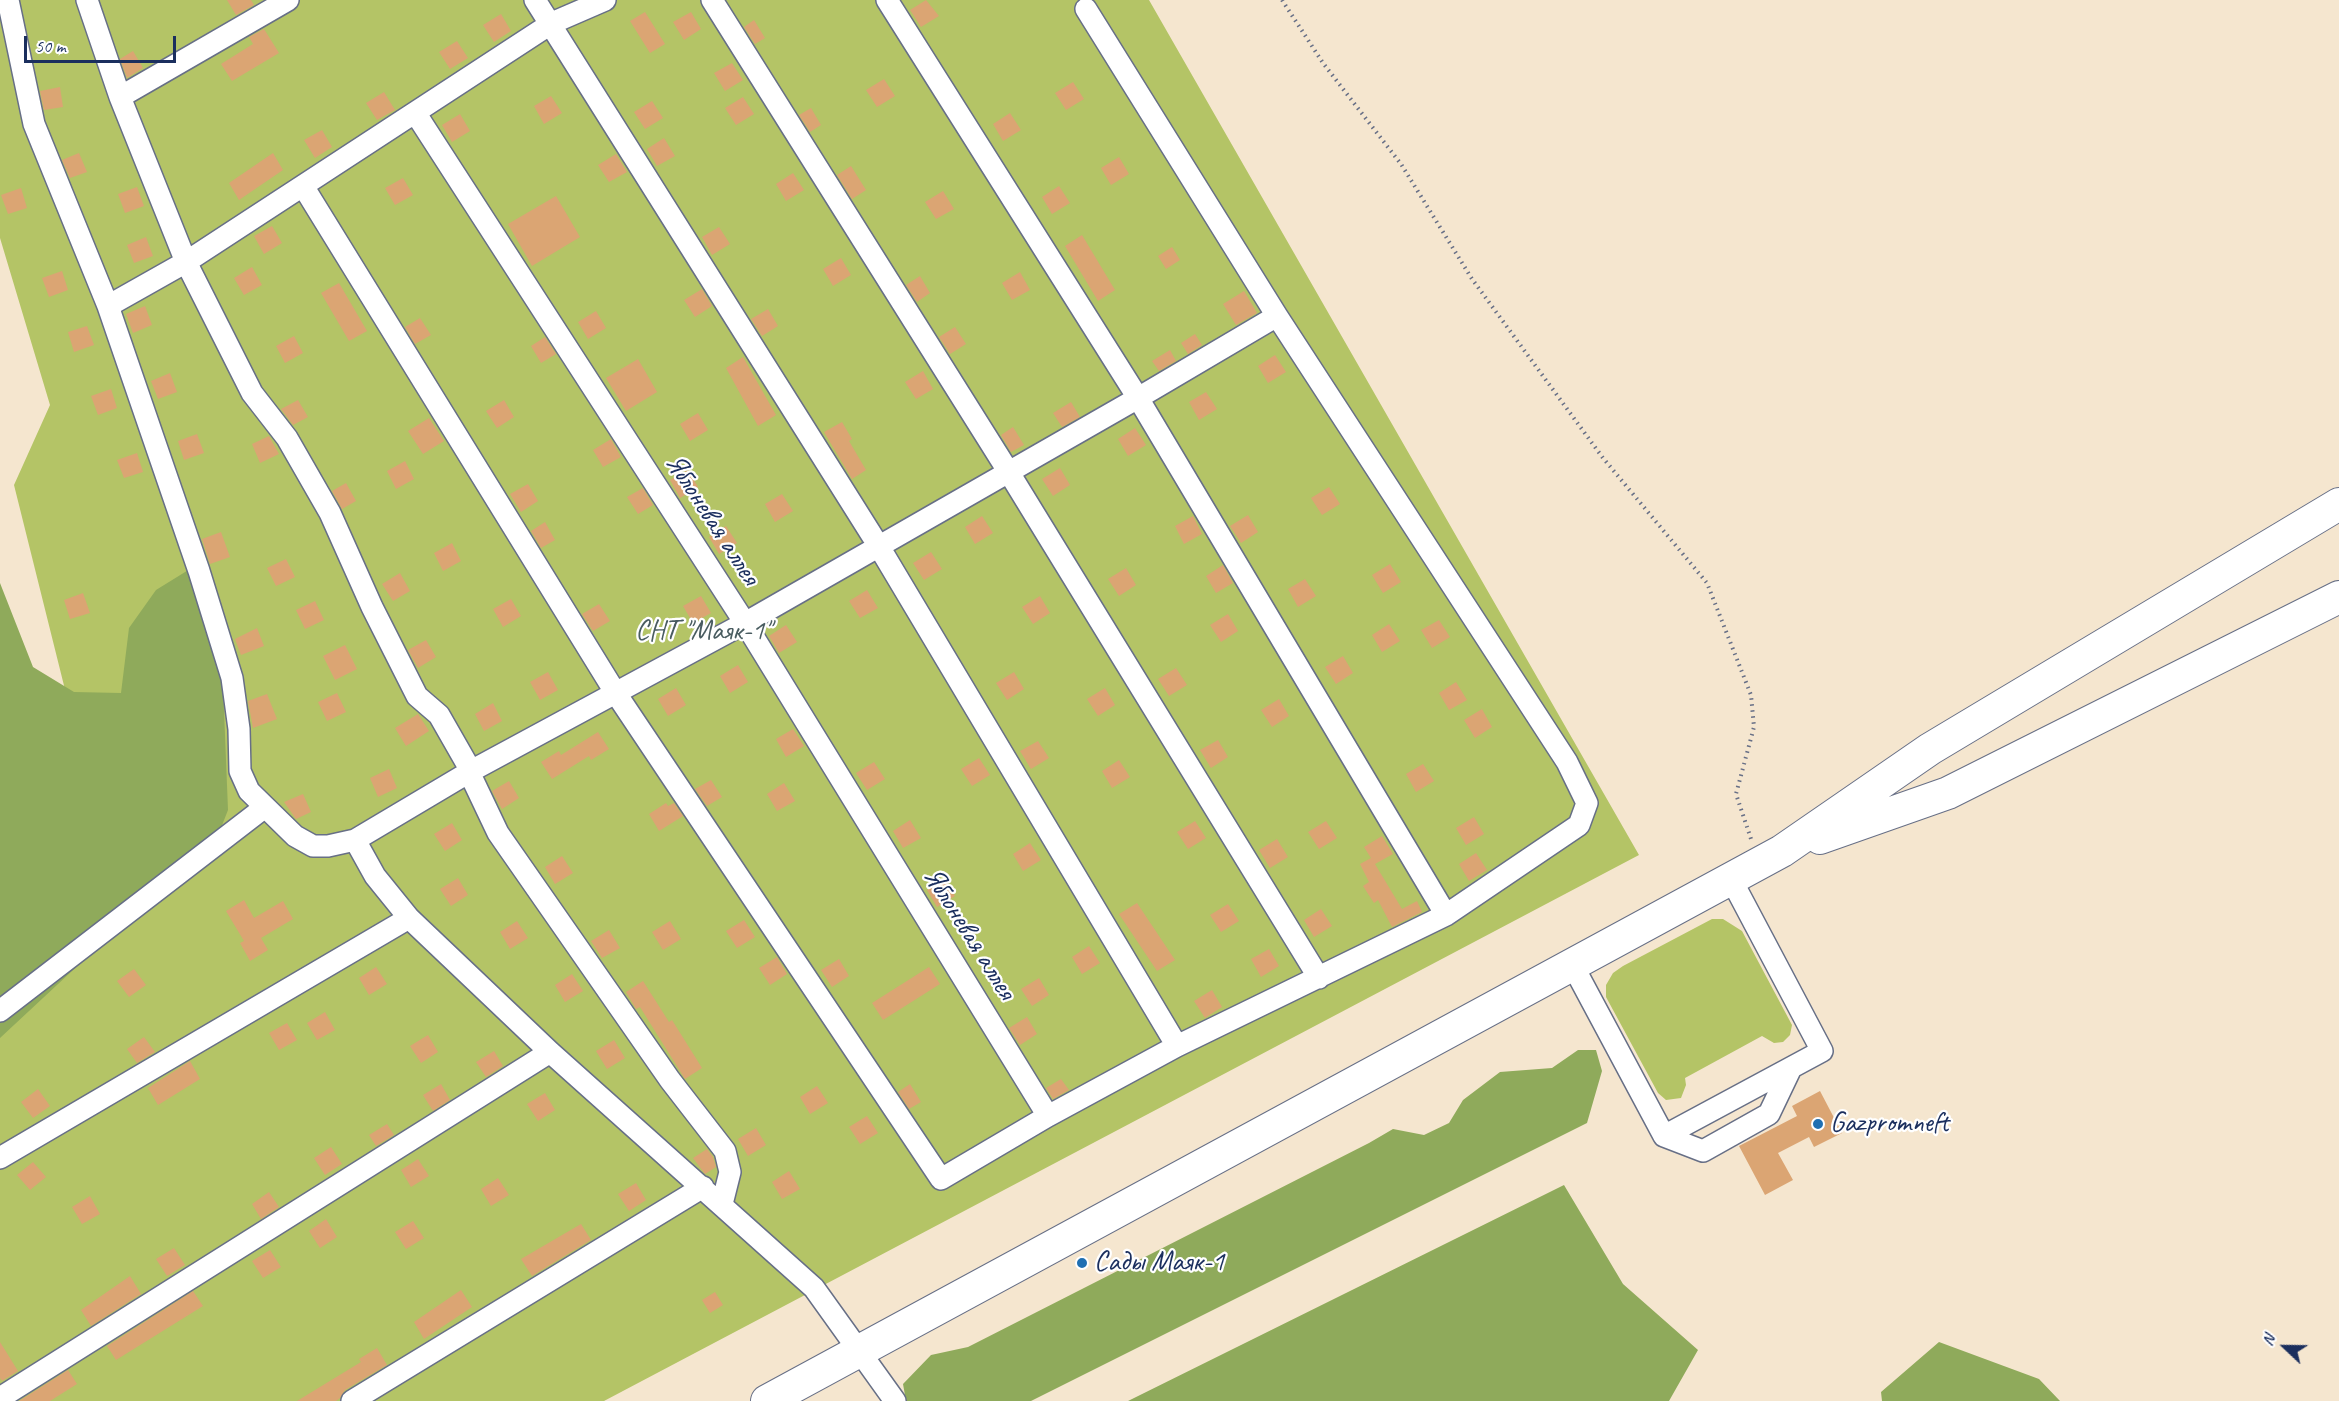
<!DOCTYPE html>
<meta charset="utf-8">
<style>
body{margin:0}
#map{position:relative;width:2339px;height:1401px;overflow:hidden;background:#f5e6cf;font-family:Caveat,sans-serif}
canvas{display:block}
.north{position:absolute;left:2255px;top:1317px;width:60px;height:60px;-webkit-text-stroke:4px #fff;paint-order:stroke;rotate:292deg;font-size:16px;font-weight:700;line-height:24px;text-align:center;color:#1b2f5e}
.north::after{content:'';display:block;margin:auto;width:21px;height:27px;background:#1b2f5e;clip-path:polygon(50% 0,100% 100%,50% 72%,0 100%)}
.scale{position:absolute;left:24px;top:36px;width:152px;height:27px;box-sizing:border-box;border:3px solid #1b2f5e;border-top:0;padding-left:8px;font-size:18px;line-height:21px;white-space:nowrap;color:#1b2f5e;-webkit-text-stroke:4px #fff;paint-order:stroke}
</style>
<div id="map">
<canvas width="2339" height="1401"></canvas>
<div class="north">N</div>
<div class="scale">50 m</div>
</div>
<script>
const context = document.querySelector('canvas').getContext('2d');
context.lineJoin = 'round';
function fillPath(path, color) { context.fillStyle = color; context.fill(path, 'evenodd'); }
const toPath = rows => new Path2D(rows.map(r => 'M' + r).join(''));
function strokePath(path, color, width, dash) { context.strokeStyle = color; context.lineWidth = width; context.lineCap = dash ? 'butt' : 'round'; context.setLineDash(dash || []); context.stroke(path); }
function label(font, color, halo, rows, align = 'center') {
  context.font = font + ' Caveat,sans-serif'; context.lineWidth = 4.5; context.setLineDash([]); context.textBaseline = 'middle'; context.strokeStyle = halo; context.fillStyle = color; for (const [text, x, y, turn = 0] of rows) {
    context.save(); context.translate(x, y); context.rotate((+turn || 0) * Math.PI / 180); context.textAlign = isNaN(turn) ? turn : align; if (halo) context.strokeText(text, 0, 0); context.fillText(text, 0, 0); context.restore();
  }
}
const green = toPath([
 [0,0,1149,0,1639,855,604,1401,0,1401,0,893,100,830,14,485,50,405,0,238],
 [1712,919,1723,919,1742,931,1792,1025,1790,1035,1783,1042,1774,1043,1762,1036,1685,1078,1686,1085,1681,1098,1666,1100,1658,1093,1606,997,1606,985,1613,973,1623,966]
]);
const forest = toPath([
 [190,569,222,660,228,810,206,866,158,891,0,1038,0,583,33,667,74,692,121,693,129,628,156,590],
 [1578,1050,1596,1050,1602,1071,1587,1123,1031,1401,906,1401,903,1384,931,1355,968,1347,1369,1143,1393,1129,1424,1135,1449,1123,1463,1100,1500,1072,1552,1068],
 [1564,1185,1623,1284,1698,1350,1669,1401,1128,1401],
 [1939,1342,2039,1379,2060,1401,1882,1401,1881,1392]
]);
const building = toPath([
 [227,0,251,0,254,5,236,15],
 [926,0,939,16,921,27,910,10],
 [645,12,665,44,650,53,630,21],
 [691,12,701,29,684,40,673,22],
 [501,14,511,31,494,42,483,25],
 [754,20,765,38,755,44,744,27],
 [264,29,279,53,232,81,221,64,253,44,249,37],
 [457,41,468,58,450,69,439,52],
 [133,51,143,68,127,78,120,59],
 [732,63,743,80,725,91,714,73],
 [884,79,895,96,877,107,866,90],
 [1073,82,1084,99,1066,110,1055,93],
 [60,87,63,107,44,110,40,91],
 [384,92,395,110,377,120,366,103],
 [551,96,562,113,544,124,534,106],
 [743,97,754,114,736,125,725,108],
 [652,101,663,118,645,129,634,112],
 [811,108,821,125,810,132,799,115],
 [1010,113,1021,130,1003,141,993,124],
 [460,114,470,131,452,142,442,125],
 [322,130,332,147,315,158,304,140],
 [664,138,675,156,657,166,647,149],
 [79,153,87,172,70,178,62,160],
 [273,153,283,170,239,200,229,183],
 [616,154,627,172,609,182,598,165],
 [1119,157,1129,174,1111,185,1101,168],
 [851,166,866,190,852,199,837,175],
 [793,173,804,190,786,201,776,184],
 [403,178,413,195,395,205,385,188],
 [1059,186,1070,203,1052,214,1042,197],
 [137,187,144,206,125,213,118,194],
 [21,188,27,208,8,214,1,195],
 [943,191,954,209,936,219,925,202],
 [556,196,580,237,532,266,508,224],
 [272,226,282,243,264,254,254,236],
 [719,227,730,244,712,255,702,237],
 [1082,235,1115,290,1098,301,1065,246],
 [146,237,153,256,134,263,127,245],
 [1172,247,1180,260,1166,269,1158,256],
 [841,258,851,275,833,286,823,269],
 [252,267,262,285,244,295,234,278],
 [62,271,68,290,49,297,42,278],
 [1020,272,1030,290,1012,300,1002,283],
 [920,276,930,293,917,302,906,285],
 [339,283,367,331,349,341,321,293],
 [702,289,712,306,695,317,684,300],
 [1244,291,1257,313,1236,325,1223,304],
 [145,306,152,325,133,333,126,314],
 [768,309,778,326,762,336,751,319],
 [596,311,606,328,588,339,578,322],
 [420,318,431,335,415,344,405,327],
 [87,326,94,345,74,352,68,332],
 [955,327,966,344,950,354,939,337],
 [1195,334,1202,345,1188,354,1181,343],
 [294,336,303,353,285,363,276,346],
 [545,337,556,354,541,363,531,346],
 [1170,350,1176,361,1159,371,1152,361],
 [1275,355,1286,372,1268,383,1258,366],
 [743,357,776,415,758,426,726,368],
 [638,359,657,392,626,411,606,378],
 [923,371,933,389,916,399,905,382],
 [170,373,177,392,158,399,151,381],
 [111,389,117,408,98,415,91,396],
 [1206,392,1217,409,1199,420,1189,402],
 [298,400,308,417,293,425,281,409],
 [504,400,514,417,497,428,486,411],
 [1071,402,1080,417,1062,427,1053,413],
 [698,413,708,430,690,441,680,424],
 [429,418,444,441,423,454,408,431],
 [842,422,852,439,849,441,866,470,852,479,824,432],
 [1013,427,1024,445,1011,452,1001,435],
 [1135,428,1146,445,1128,456,1118,439],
 [197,434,204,453,184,460,178,441],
 [269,436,279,454,260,463,252,444],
 [611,439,621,457,603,467,593,450],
 [137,453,143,472,124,478,117,460],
 [405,461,414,479,396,489,387,471],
 [1060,468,1070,485,1053,496,1042,479],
 [688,470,698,487,680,498,670,480],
 [346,483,356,501,342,509,332,491],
 [528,484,538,501,521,512,510,494],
 [1329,487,1340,504,1322,515,1311,498],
 [643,488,653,505,638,514,627,497],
 [782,494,793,511,775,522,765,504],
 [1248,515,1258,532,1241,543,1230,526],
 [982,516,993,533,975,544,965,527],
 [1193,516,1202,534,1184,544,1175,526],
 [545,522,555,540,541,548,531,531],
 [726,526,737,543,719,554,709,537],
 [221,532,230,557,210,564,202,539],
 [452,543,461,561,443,571,434,553],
 [931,552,942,569,924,580,913,563],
 [286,559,295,577,276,586,267,568],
 [1390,564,1401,582,1383,593,1372,575],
 [1223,565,1233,583,1216,593,1206,576],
 [1126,568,1136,585,1119,596,1108,579],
 [400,573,410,591,393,601,382,584],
 [1305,579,1316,596,1298,607,1288,589],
 [867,590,878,608,860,618,849,601],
 [83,593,90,613,70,619,64,600],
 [701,596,711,613,693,623,683,606],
 [1040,596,1050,613,1033,624,1022,607],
 [511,599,521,616,503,627,493,609],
 [315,601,324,620,305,629,296,610],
 [599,604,610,621,593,631,582,614],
 [1228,614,1238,631,1221,642,1210,625],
 [1439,620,1450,637,1432,648,1421,630],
 [1389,624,1400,641,1382,652,1372,635],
 [786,625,797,642,779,653,769,636],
 [257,628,264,646,241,655,235,639],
 [426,640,436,657,418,668,408,650],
 [345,645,357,669,335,680,323,656],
 [1343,656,1353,673,1336,684,1325,667],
 [738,665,748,682,730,693,720,676],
 [1176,668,1187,685,1169,696,1158,679],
 [548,672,558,690,540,700,530,682],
 [1014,672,1024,689,1007,700,996,683],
 [1456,682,1467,700,1449,710,1439,693],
 [676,688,686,705,668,716,658,699],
 [1105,688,1115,705,1098,716,1087,699],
 [337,693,346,712,327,721,318,702],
 [267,694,277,719,253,728,248,701],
 [1279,699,1289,716,1272,727,1261,710],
 [493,703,502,721,484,731,475,714],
 [1482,709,1492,727,1475,738,1464,720],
 [418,714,429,731,406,746,395,728],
 [793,729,804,746,786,757,776,739],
 [598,732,609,749,591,760,589,756,552,779,541,762,559,751,561,755],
 [1218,740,1228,757,1211,768,1200,750],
 [1038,741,1049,758,1031,769,1020,751],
 [979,758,990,775,972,786,961,769],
 [1119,760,1130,777,1112,788,1102,771],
 [874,762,885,779,867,790,856,773],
 [1423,764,1434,781,1416,792,1406,774],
 [389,769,397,788,378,797,370,778],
 [711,780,722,797,707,806,695,789],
 [509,781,519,798,502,809,492,791],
 [784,783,795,801,777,811,767,794],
 [303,794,311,812,296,819,284,802],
 [666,803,668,806,674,803,683,816,659,831,649,814],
 [1474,817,1484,834,1466,845,1456,828],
 [910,820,921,838,903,848,893,831],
 [1195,821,1206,838,1188,849,1177,832],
 [1326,821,1337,838,1319,849,1308,832],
 [452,823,462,840,445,851,434,834],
 [1382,836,1393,854,1375,864,1402,909,1417,901,1422,912,1392,927,1378,900,1374,903,1363,886,1369,882,1360,864,1371,858,1364,847],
 [1277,839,1288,857,1270,868,1259,850],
 [1030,843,1041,860,1023,871,1013,854],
 [1476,853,1487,870,1469,881,1459,864],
 [562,856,573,873,555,884,545,867],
 [458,878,468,895,451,906,440,889],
 [945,879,955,896,937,907,927,890],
 [244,900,254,918,283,901,293,919,261,938,268,950,250,961,240,943,244,941,226,911],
 [1137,903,1175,960,1157,971,1119,914],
 [1228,904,1239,921,1221,932,1210,915],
 [1321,909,1332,926,1314,937,1304,920],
 [744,920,755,937,737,948,726,931],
 [517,921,528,938,510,949,500,932],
 [670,921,681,939,663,950,652,932],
 [609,930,620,948,602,958,591,941],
 [1089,946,1100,963,1082,974,1072,957],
 [1269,949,1279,966,1261,977,1251,959],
 [777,957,787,974,770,985,759,968],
 [839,959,849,976,832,987,821,970],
 [376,967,387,984,369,995,359,978],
 [929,967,940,984,883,1020,872,1003],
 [134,969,146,985,129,997,117,981],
 [572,974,583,991,565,1002,555,985],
 [1039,978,1049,995,1032,1006,1021,989],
 [643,981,669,1022,672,1020,702,1068,685,1079,640,1007,636,1009,626,992],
 [1212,990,1222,1007,1205,1018,1194,1001],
 [325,1012,335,1030,317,1040,307,1023],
 [1027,1017,1037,1034,1020,1045,1009,1028],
 [287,1023,297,1040,279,1050,269,1033],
 [428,1035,438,1052,421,1063,410,1046],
 [144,1037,155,1052,137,1063,127,1049],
 [614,1040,625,1058,607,1069,596,1051],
 [494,1051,503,1066,486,1077,476,1062],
 [190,1061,200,1079,158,1105,148,1088],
 [1061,1079,1069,1090,1053,1099,1046,1088],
 [441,1084,450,1100,433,1111,423,1095],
 [910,1084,921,1102,909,1109,898,1092],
 [817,1086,828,1103,810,1114,800,1097],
 [38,1089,50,1106,33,1118,21,1102],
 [1820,1091,1842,1133,1814,1147,1809,1137,1778,1153,1793,1180,1765,1195,1739,1146,1797,1116,1792,1106],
 [545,1093,555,1110,538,1121,527,1104],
 [867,1116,878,1133,860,1144,849,1127],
 [387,1124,394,1135,376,1146,369,1135],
 [756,1128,766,1145,748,1156,738,1139],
 [331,1147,342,1164,325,1175,314,1158],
 [707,1149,713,1157,716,1167,705,1174,693,1158],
 [418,1159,429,1176,411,1187,401,1170],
 [33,1162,46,1177,30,1190,17,1175],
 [789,1171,800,1189,782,1199,772,1182],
 [498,1178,509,1195,491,1206,481,1189],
 [636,1183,646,1200,629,1211,618,1194],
 [269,1192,279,1207,261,1219,252,1204],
 [90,1196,100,1214,82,1224,72,1207],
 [326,1219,337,1237,320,1248,309,1231],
 [413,1221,424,1238,406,1249,395,1232],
 [581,1224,591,1240,532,1276,521,1259],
 [174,1248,185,1265,167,1276,156,1259],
 [270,1250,281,1267,263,1278,252,1261],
 [130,1276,141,1294,91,1326,81,1310],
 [461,1290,472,1307,424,1339,414,1322],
 [193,1291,203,1306,116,1360,107,1346],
 [715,1292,723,1305,710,1313,702,1300],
 [0,1342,18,1371,2,1381,0,1378],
 [377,1348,387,1365,345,1390,340,1398,336,1401,297,1401,361,1362,359,1359],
 [68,1370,77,1384,50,1401,19,1401]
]);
const path = toPath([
 [1282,0,1323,63,1401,164,1472,279,1603,458,1707,583,1751,695,1754,727,1736,794,1751,839]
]);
const minor = toPath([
 [8,0,34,124,108,306,199,571,232,678,239,729,240,771,249,791,295,836,313,846,328,846,355,840],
 [87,0,120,97,186,262,252,393,287,438,330,513,372,607,417,696,439,715,471,771],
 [535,0,878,545,1177,1046],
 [712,0,1008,471,1319,978],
 [887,0,1138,398,1446,915],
 [120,97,288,0],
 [416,114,745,623,1048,1116],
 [303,186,615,692,941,1179,1048,1116,1177,1046,1446,915,1579,825,1587,803,1567,762,1277,316,1086,9],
 [108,306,186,262,552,23,605,0],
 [469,772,498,833,670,1080,725,1151,730,1172,722,1204],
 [1572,964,1664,1136,1703,1151,1769,1114,1791,1068],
 [0,1011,265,807],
 [1664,1136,1822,1051,1731,879],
 [0,1158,409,918],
 [0,1398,550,1052],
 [352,1401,703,1187],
 [895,1401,814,1288,550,1052,409,918,375,876,355,840,471,771,745,623,1138,398,1277,316]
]);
const highway = toPath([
 [1820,838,1948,793,2339,597],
 [767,1401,1782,851,1930,749,2339,504]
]);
const markers = [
 [1818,1124,6,"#1f6fb2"],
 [1082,1263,6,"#1f6fb2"]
];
const streetNames = [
 ["Яблоневая аллея",712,520,57],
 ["Яблоневая аллея",969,934,58]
];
const parkNames = [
 ["СНТ \"Маяк-1\"",703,632]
];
const poiNames = [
 ["Gazpromneft",1830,1124],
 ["Сады Маяк-1",1094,1263]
];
fillPath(green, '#b4c466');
fillPath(forest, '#8faa5b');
fillPath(building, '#dba573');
strokePath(minor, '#676f86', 24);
strokePath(highway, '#676f86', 34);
strokePath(path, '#676f86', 4, [1.5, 4.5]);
strokePath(minor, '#fff', 21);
strokePath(highway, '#fff', 32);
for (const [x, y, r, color] of markers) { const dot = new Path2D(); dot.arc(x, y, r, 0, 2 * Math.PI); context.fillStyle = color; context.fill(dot); strokePath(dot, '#fff', 2); }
label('28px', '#1b2f5e', '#fff', streetNames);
label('28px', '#495c60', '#fff', parkNames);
label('28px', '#1b2f5e', '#fff', poiNames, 'left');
</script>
